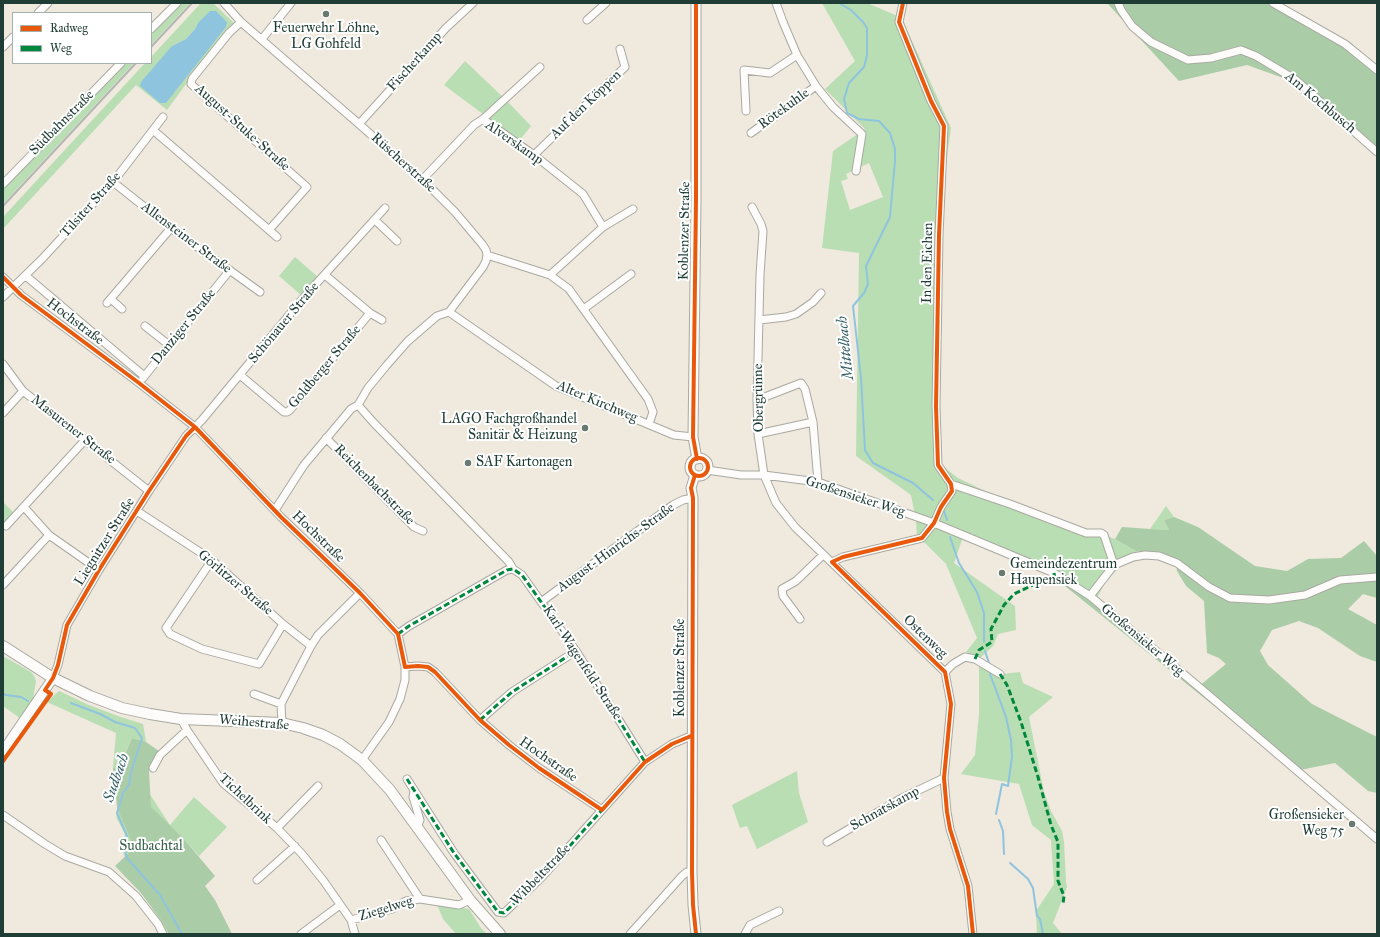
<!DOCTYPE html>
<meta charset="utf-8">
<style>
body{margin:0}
#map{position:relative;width:1380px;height:937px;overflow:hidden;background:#efe9de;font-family:"IM FELL Great Primer",serif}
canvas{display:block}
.frame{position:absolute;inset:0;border:4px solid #1f3d34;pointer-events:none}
.legend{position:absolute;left:12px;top:12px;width:140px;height:52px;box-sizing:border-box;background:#fff;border:1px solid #a5b1ae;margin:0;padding:5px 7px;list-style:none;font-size:12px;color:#1f3d34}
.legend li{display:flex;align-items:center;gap:8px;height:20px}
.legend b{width:20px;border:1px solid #a5b1ae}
</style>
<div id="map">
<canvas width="1380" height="937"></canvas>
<div class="frame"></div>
<ul class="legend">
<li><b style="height:5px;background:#e8590c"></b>Radweg</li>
<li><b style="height:5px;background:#00873e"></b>Weg</li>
</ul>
</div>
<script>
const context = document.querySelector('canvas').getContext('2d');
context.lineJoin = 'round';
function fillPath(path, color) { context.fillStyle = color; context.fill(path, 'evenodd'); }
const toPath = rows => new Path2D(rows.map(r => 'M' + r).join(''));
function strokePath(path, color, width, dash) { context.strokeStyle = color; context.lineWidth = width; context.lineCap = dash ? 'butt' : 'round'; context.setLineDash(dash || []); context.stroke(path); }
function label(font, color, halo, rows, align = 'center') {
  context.font = font + ' "IM FELL Great Primer",serif'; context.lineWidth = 4; context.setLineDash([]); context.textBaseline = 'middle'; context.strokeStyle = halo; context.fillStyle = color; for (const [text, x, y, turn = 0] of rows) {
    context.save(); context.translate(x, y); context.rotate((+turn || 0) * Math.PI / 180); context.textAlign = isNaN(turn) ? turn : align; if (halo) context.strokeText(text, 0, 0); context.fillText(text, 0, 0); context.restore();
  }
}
const green = toPath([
 [181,3,190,3,151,45,151,34],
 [201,3,213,3,235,24,189,80,167,110,136,85,3,229,3,217,145,63,151,63,151,57],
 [198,23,227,23,226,27,179,84,175,92,172,46,186,39,195,29],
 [822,3,867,3,900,17,904,23,951,128,944,178,938,410,940,464,958,478,1010,503,1115,539,1136,551,1159,557,1150,557,1122,565,1106,581,1096,600,1054,571,964,534,954,563,1015,606,1016,630,998,634,993,646,979,659,1002,674,1020,672,1023,683,1053,697,1029,717,1044,792,1051,811,1062,831,1064,842,1066,881,1067,887,1053,923,1062,934,1037,934,1036,911,1054,884,1051,840,1032,825,1019,784,961,774,975,755,979,714,979,659,966,652,977,638,946,564,917,535,916,521,911,495,856,456,859,253,822,248,833,151,865,129,825,89,855,61],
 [869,163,883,197,850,210,841,181,848,179,846,174],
 [465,61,505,99,531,126,519,141,444,85],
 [124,63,134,63,3,204,3,188],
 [295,257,318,277,301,295,279,276],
 [3,502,14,513,3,525],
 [1166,506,1174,517,1164,520,1169,530,1150,529],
 [3,656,31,672,34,676,36,681,33,699,21,719,3,706],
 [59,691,89,705,118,716,143,724,146,742,132,738,118,769,113,768,116,733,47,702],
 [797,771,799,793,808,822,757,849,747,826,740,828,732,805],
 [147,790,170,825,194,797,227,827,199,856,184,839,170,826,202,881,225,920,231,934,169,934,143,894,125,858,122,848,125,834,117,819,116,812,125,808],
 [437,904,469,909,481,928,487,934,456,934,443,919]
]);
const forest = toPath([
 [1107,3,1278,3,1350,42,1377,66,1377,147,1322,107,1300,93,1286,79,1247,65,1179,81],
 [1174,517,1198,527,1255,566,1287,571,1308,559,1341,558,1364,541,1377,556,1377,598,1363,594,1348,609,1377,625,1377,662,1360,656,1318,628,1299,621,1272,630,1260,651,1268,665,1312,704,1377,737,1377,793,1368,791,1335,763,1295,771,1055,578,1054,573,1198,687,1226,664,1219,658,1207,653,1204,601,1186,586,1177,571,1176,563,1159,557,1136,551,1115,539,1122,527,1150,529,1169,530,1164,520],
 [132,738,146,742,159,751,149,771,151,807,184,839,215,876,205,886,215,900,232,934,169,934,162,921,140,892,115,866,134,848,117,807,113,768,119,768]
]);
const water = toPath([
 [210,11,216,11,224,19,227,23,226,27,166,103,160,103,140,86,141,82,172,46,186,39,195,29,198,23]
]);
const stream = toPath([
 [839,3,851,10,863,22,867,28,867,55,864,67,849,83,844,99,847,113,859,119,879,121,890,133,895,149,895,161,890,217,866,266,868,284,864,293,853,306,861,378,865,450,873,463,913,483,933,500],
 [944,511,947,520],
 [950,537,959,563,977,592,984,613,984,642],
 [985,651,989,663],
 [990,674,1006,717,1011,740,1012,757,1008,786,1002,784,996,814],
 [3,694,6,695,21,697,28,701],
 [71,703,100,714,115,722,135,728,142,738,131,772,129,785,123,793,117,813,127,836,124,848,127,858,160,895,182,934],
 [999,820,1003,831,1004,854],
 [1010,863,1028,879,1033,888,1037,916,1040,919,1043,934]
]);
const minor = toPath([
 [224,3,241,22,359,124,433,190,455,212,482,244,486,250,487,255,486,261,483,267,449,312,437,316,408,341,386,366,368,388,358,405,373,422,509,562,513,569],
 [776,3,783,22,797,55,816,86,833,107,862,134,856,171],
 [1118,3,1121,10,1132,26,1151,42,1188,60,1211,58,1241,50,1256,56,1296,80,1377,152],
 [1273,3,1345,44,1377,70],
 [38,13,48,3],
 [587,20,606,3],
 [151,29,177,3],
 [262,39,291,3],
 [3,47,13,37],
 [746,111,744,70,770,73,797,55],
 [483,119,540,67],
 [359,124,446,28,473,3],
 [153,130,269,230,307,187,191,84,192,79,196,74,229,33,241,22],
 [751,133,816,86],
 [534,155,625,67,620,49],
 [422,180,474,125,483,119,534,155,583,194,603,227],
 [113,182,171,228,260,292],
 [3,184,121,63],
 [752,207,761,224,763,231,760,275,757,400,758,434,764,475,776,503,795,527,945,672,951,704,944,778,947,812,950,829,968,886,973,934],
 [375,220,397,241],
 [269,230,277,237],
 [487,255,550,275,569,289,648,399,653,412,649,424],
 [325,275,370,313,382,320],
 [550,275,603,227,633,209],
 [26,276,144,376],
 [3,277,21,295,139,383,195,427,281,517,360,593,398,634,405,667,405,680,400,699,389,722,362,760],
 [3,297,42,259,113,182,163,117],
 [111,299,122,309],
 [107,303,171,228],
 [585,308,631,274],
 [449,312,556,386,674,435,693,437],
 [759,320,786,317,796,314,813,302,821,293],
 [145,326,169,345],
 [3,364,23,391,149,491],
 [240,375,284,412,287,412,290,410,370,313],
 [143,378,230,270],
 [757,400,801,383,805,389,813,422,818,482],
 [3,413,23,391],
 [758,434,813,422],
 [326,438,414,527,423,531],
 [707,470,741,475,764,475,818,482,934,523,1054,573,1090,596,1199,687,1377,839],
 [951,484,1010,504,1086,533,1101,533,1104,535,1114,565],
 [24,507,49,535,99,570],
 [275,510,304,465,351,409,358,405],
 [137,511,212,560,283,624,311,646],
 [6,526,85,440],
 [212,560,166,628,170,634,202,649,259,664,283,624],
 [832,562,843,557,922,538,934,523,941,507,952,491,951,484,938,465,936,406,939,235,944,126,931,101,899,22,903,3],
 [3,585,49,535],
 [1090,596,1114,565,1133,557,1145,555,1159,556,1177,563,1209,587,1230,598,1269,600,1305,595,1340,580,1377,577],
 [541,602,673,505,683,500,693,498],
 [800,619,783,596,782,589,796,581,823,555],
 [398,634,409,626,507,570,513,569,522,575,576,651,645,762],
 [405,667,418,666,428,667,435,672,480,720,509,745,539,768,602,810],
 [945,672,953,664,965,657,975,659,1000,674],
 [53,678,58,665,67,625,99,570,149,491,186,436,202,420,305,296,385,208],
 [254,694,281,704],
 [181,719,187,730,223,783,277,828,302,854,323,880,351,920,355,934],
 [480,720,512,692,576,651],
 [282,723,281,704,311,646,318,635,360,593],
 [153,768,160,755,187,730],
 [407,779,454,853,498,912,504,913,541,878,645,762,672,744,691,736],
 [414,791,413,797,420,820,417,828],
 [3,815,45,844,65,856,109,872,136,896,158,924,163,934],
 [277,828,318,786],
 [381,840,420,899],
 [827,842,902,798,944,778],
 [257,880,295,846],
 [351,920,392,909,406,901,420,899,459,905,470,900],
 [301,934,340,905],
 [630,934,682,876,687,872,692,872],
 [745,934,750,925,779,911]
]);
const tertiary = toPath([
 [696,3,696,200,693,437,697,459],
 '690 467a9 9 0 1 1 18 0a9 9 0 1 1-18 0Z',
 [695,475,691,488,693,498,692,872,693,905,696,934],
 [3,751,53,678]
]);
const secondary = toPath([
 [3,646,53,678,90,696,122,708,150,714,181,719,282,723,303,728,323,735,340,744,362,760,390,790,470,900,500,934]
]);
const rail = toPath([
 [151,47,192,3],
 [3,206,136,63]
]);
const quiet = toPath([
 [398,634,409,626,507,570,513,569,522,575,576,651,645,762],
 [975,659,979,650,992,642,991,629,1004,605,1014,594,1035,584,1055,579,1054,573],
 [1000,674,1007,685,1021,722,1038,777,1051,825,1058,842,1058,881,1064,896,1063,904],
 [480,720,512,692,576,651],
 [407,779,454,853,498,912,504,913,541,878,602,810]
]);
const cycleway = toPath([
 [696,3,696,200,693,437,697,459],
 [903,3,899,22,931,101,944,126,939,235,936,406,938,465,951,484,952,491,941,507,934,523,922,538,843,557,832,562,945,672,951,704,944,778,947,812,950,829,968,886,973,934],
 [3,277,21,295,139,383,195,427,281,517,360,593,398,634,405,667,418,666,428,667,435,672,480,720,509,745,539,768,602,810,645,762,672,744,691,736],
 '690 467a9 9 0 1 1 18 0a9 9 0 1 1-18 0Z',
 [695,475,691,488,693,498,692,872,693,905,696,934],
 [3,761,51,694,45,690,53,678,58,665,67,625,99,570,149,491,186,436,195,427]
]);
const markers = [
 [326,14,4,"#687970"],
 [585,428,4,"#687970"],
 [468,463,4,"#687970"],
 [1002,573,4,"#687970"],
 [1352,824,4,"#687970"]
];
const poiNames = [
 ["Feuerwehr Löhne,",326,29,"center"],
 ["LG Gohfeld",326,45,"center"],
 ["LAGO Fachgroßhandel",577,420],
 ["Sanitär & Heizung",577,436],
 ["SAF Kartonagen",476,463,"left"],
 ["Gemeindezentrum",1010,565,"left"],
 ["Haupensiek",1010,581,"left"],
 ["Großensieker",1344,816],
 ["Weg 75",1344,832]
];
const streetNames = [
 ["Fischerkamp",415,62,-48],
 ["Am Kochbusch",1320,103,40],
 ["Auf den Köppen",586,105,-44],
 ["Rötekuhle",784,109,-36],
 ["Südbahnstraße",62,123,-45],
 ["August-Stuke-Straße",242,128,42],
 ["Alverskamp",514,143,35],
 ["Rüscherstraße",403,163,42],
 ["Tilsiter Straße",91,205,-48],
 ["Koblenzer Straße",685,231,-89],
 ["Allensteiner Straße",186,238,37],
 ["In den Eichen",928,263,-89],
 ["Hochstraße",75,322,37],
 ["Schönauer Straße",284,323,-50],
 ["Danziger Straße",184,327,-51],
 ["Goldberger Straße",325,367,-50],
 ["Obergrünne",759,398,-91],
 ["Alter Kirchweg",597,402,23],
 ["Masurener Straße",73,430,38],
 ["Reichenbachstraße",374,485,45],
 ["Großensieker Weg",855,497,18],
 ["Hochstraße",318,537,44],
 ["Liegnitzer Straße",105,542,-58],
 ["August-Hinrichs-Straße",616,548,-36],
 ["Görlitzer Straße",235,583,40],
 ["Ostenweg",925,637,44],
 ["Großensieker Weg",1142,640,40],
 ["Karl-Wagenfeld-Straße",582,663,57],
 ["Koblenzer Straße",681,668,-90],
 ["Weihestraße",254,723,5],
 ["Hochstraße",548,760,35],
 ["Tichelbrink",245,799,43],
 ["Schnatskamp",885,809,-29],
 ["Wibbeltstraße",541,875,-46],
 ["Ziegelweg",386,909,-17]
];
const parkNames = [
 ["Sudbachtal",151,847]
];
const waterNames = [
 ["Mittelbach",846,348,-96],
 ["Sudbach",117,778,-71]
];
fillPath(green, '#b9deb3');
fillPath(forest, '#aacda7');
fillPath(water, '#8fc4df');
strokePath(stream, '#8fc4df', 2);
strokePath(minor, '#a9a9a2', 9);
strokePath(tertiary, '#a9a9a2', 11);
strokePath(secondary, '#a9a9a2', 12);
strokePath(minor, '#fdfcfa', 7);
strokePath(tertiary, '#fdfcfa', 9);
strokePath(secondary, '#fdfcfa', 10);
strokePath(rail, '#b4b6b4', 2);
strokePath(quiet, '#00873e', 3, [6, 3]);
strokePath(cycleway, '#e8590c', 4);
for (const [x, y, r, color] of markers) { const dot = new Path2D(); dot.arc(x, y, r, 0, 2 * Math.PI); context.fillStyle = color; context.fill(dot); strokePath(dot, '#fff', 1.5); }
label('14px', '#1f3d34', '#fff', poiNames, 'right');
label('14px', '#1f3d34', '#fff', streetNames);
label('14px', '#3a634b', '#fff', parkNames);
label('italic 15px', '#346167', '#fff', waterNames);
</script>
